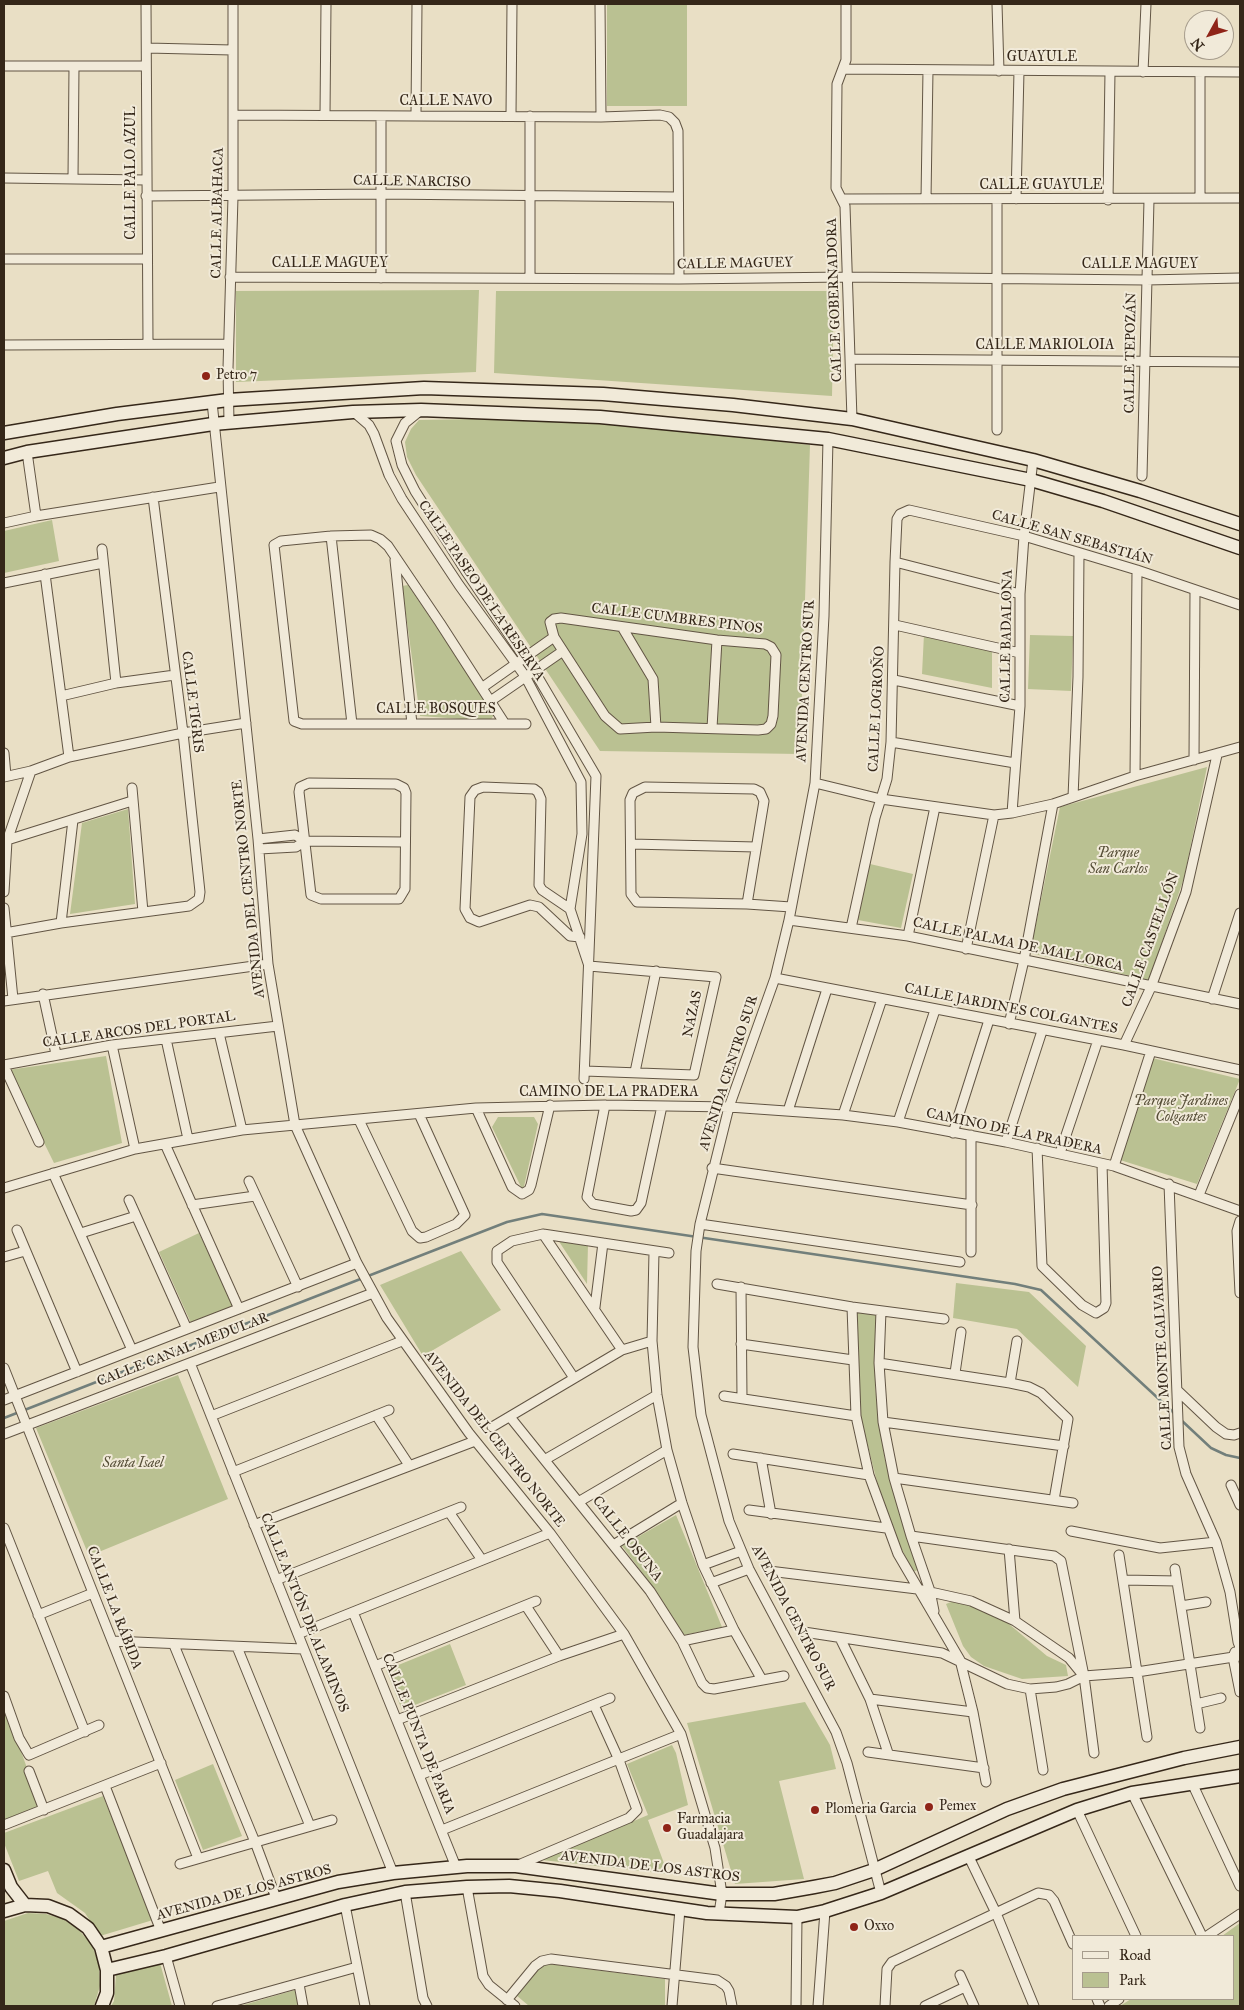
<!DOCTYPE html>
<meta charset="utf-8">
<style>
body{margin:0}
#map{position:relative;width:1244px;height:2010px;overflow:hidden;background:#e9dfc5;font-family:"IM FELL Great Primer",serif}
canvas{display:block}
.frame{position:absolute;inset:0;border:5px solid #352719;pointer-events:none}
.legend{position:absolute;left:1072px;top:1935px;width:162px;height:65px;box-sizing:border-box;background:#f1ead9;border:1px solid #a69c8c;margin:0;padding:6px 9px;list-style:none;font-size:15px;color:#352719}
.legend li{display:flex;align-items:center;gap:10px;height:25px}
.legend b{width:25px;border:1px solid #a69c8c}
.north{position:absolute;left:1184px;top:10px;width:50px;height:50px;box-sizing:border-box;background:#f1ead9;border:1px solid #a69c8c;border-radius:50%;rotate:231deg;font-size:14px;font-weight:700;line-height:20px;text-align:center;color:#352719}
.north::after{content:'';display:block;margin:auto;width:18px;height:22px;background:#8f2418;clip-path:polygon(50% 0,100% 100%,50% 72%,0 100%)}
</style>
<div id="map">
<canvas width="1244" height="2010"></canvas>
<div class="frame"></div>
<ul class="legend">
<li><b style="height:6px;background:#f1ead9"></b>Road</li>
<li><b style="height:14px;background:#bac192"></b>Park</li>
</ul>
<div class="north">N</div>
</div>
<script>
const context = document.querySelector('canvas').getContext('2d');
context.lineJoin = 'round';
function fillPath(path, color) { context.fillStyle = color; context.fill(path, 'evenodd'); }
const toPath = rows => new Path2D(rows.map(r => 'M' + r).join(''));
function strokePath(path, color, width, dash) { context.strokeStyle = color; context.lineWidth = width; context.lineCap = dash ? 'butt' : 'round'; context.setLineDash(dash || []); context.stroke(path); }
function label(font, color, halo, rows, align = 'center') {
  context.font = font + ' "IM FELL Great Primer",serif'; context.lineWidth = 4; context.setLineDash([]); context.textBaseline = 'middle'; context.strokeStyle = halo; context.fillStyle = color; for (const [text, x, y, turn = 0] of rows) {
    context.save(); context.translate(x, y); context.rotate((+turn || 0) * Math.PI / 180); context.textAlign = isNaN(turn) ? turn : align; if (halo) context.strokeText(text, 0, 0); context.fillText(text, 0, 0); context.restore();
  }
}
const green = toPath([
 [607,4,687,4,687,106,607,106],
 [479,290,476,372,236,382,236,291],
 [496,291,834,291,832,396,494,373],
 [476,419,619,424,810,445,800,754,600,751,416,475,407,457,405,442,411,429,419,420],
 [52,520,59,561,4,573,4,531],
 [408,585,495,713,490,721,420,716,402,586],
 [924,634,992,650,992,688,922,674],
 [1030,635,1073,636,1071,691,1028,689],
 [1207,767,1184,878,1149,980,1030,953,1060,807],
 [128,809,135,904,70,914,82,823],
 [870,864,913,874,901,928,858,920],
 [106,1056,122,1143,54,1163,8,1070],
 [1152,1058,1240,1079,1197,1184,1120,1160],
 [498,1117,534,1117,538,1124,523,1191,492,1127],
 [199,1233,233,1306,191,1323,159,1252],
 [558,1240,588,1244,587,1284],
 [461,1251,501,1310,423,1356,380,1285],
 [956,1283,1029,1292,1086,1346,1078,1387,1017,1329,953,1318],
 [857,1310,877,1313,875,1386,879,1421,885,1460,907,1537,920,1569,913,1572,886,1517,861,1419,855,1362],
 [178,1375,228,1499,89,1556,36,1428],
 [676,1515,722,1627,684,1635,656,1591,622,1546],
 [951,1602,963,1602,1003,1619,1047,1656,1066,1665,1068,1676,1022,1679,984,1666,971,1657,963,1646,946,1604],
 [450,1644,466,1685,402,1710,386,1670],
 [805,1702,830,1745,836,1769,779,1781,804,1879,735,1884,687,1723],
 [4,1704,41,1807,4,1820],
 [672,1745,676,1753,688,1805,648,1820,668,1874,542,1860,648,1815,627,1764],
 [213,1764,242,1836,203,1850,175,1780],
 [103,1796,153,1920,100,1936,85,1913,57,1893,48,1871,19,1881,4,1843,4,1833],
 [28,1913,46,1914,63,1919,78,1929,92,1945,99,1965,100,1986,94,2006,4,2006,4,1921],
 [1240,1923,1240,2006,1120,2006,1131,1999,1233,1999,1233,1936,1222,1936],
 [160,1963,172,2006,111,2006,114,2001,116,1975],
 [542,1963,665,1979,665,2006,529,2006,516,1995],
 [295,1990,299,2006,240,2006]
]);
const stream = toPath([
 [368,1276,507,1222,542,1214,1015,1284,1041,1290,1174,1413],
 [4,1418,363,1278],
 [1180,1419,1211,1448,1226,1455,1240,1458]
]);
const minor = toPath([
 [146,4,148,342],
 [600,4,601,117],
 [846,4,846,60,837,84,836,188,845,206,852,419],
 [997,4,999,71],
 [147,48,232,50],
 [4,66,146,66],
 [844,69,1240,72],
 [1143,72,1146,4],
 [416,114,417,4],
 [233,115,601,117,660,115,669,117,675,123,678,131,679,279],
 [325,115,326,4],
 [511,115,512,4],
 [381,116,381,278],
 [4,178,146,180],
 [73,178,74,67],
 [146,196,380,194,678,197],
 [1200,198,1200,72],
 [842,199,1240,198],
 [926,199,928,70],
 [1016,199,1019,71],
 [997,200,997,430],
 [1108,200,1110,72],
 [4,259,146,259],
 [230,277,679,279,847,277,1146,280,1240,278],
 [530,277,530,116],
 [4,345,228,344],
 [851,359,1240,362],
 [212,402,258,839,268,964,295,1125,357,1263,387,1318,469,1433,550,1533,624,1634,681,1734,715,1848,722,1894,719,1913],
 [421,410,405,423,396,441,402,465,415,491,467,573,533,670],
 [354,412,369,425,374,434,389,475,402,499,459,585,525,676,581,782,582,834,570,909,589,966],
 [229,423,228,368,233,197,233,4],
 [828,439,824,616,815,783,789,920,775,978,729,1107,700,1224,696,1251,693,1347,701,1415,729,1521,749,1569,836,1732,847,1763,881,1893],
 [27,452,36,516],
 [1142,476,1149,200],
 [4,523,36,516,219,487],
 [331,536,352,724],
 [102,549,116,683],
 [395,560,412,724],
 [895,562,1020,594],
 [45,574,69,757],
 [4,583,103,563],
 [561,618,717,640,765,644,771,647,776,655,773,716,771,724,766,729,758,730,656,727,620,729,605,716,554,637,550,622,554,619,561,618],
 [895,625,1020,653],
 [622,627,653,679,656,727],
 [539,679,596,776,584,1079],
 [894,680,1020,706],
 [483,687,554,637],
 [61,696,116,683,175,675],
 [492,700,563,651],
 [505,724,440,623,388,546,380,539,371,535,331,536,281,541,274,545,294,721,302,724,526,724],
 [712,728,717,640],
 [891,742,1015,763],
 [4,753,6,776],
 [1194,760,1195,590],
 [1135,776,1137,570],
 [4,777,31,771,69,757,183,733,246,723],
 [309,783,396,784,404,788,406,793,405,889,399,899,321,899,311,895,299,792,300,787,309,783],
 [815,783,881,799,994,815,1012,813,1053,804,1135,776,1240,747],
 [132,788,143,912],
 [1073,797,1078,677,1079,553],
 [1012,813,1020,706,1020,594,1024,536,1033,460],
 [258,839,295,835,305,841,404,842],
 [4,841,132,801],
 [631,844,756,847],
 [259,849,296,847,305,841],
 [4,892,7,841,31,771],
 [747,904,764,801,760,792,754,789,645,787,633,793,630,800,631,894,637,902,747,904,791,907],
 [4,908,13,999],
 [570,909,542,890,539,885,541,799,538,792,534,789,483,787,475,790,470,797,465,909,470,918,479,922,530,905,539,907,570,936,580,937],
 [789,920,908,936,1240,1004],
 [61,923,73,820],
 [851,928,875,818,887,779,891,742,895,562,897,519,900,514,909,510,1024,536,1137,570,1240,605],
 [5,933,61,923,189,906,199,899,200,892,183,733,153,497],
 [908,936,935,807],
 [966,949,994,815],
 [775,978,1124,1045,1240,1070],
 [43,994,56,1054],
 [1212,999,1240,913],
 [4,1001,268,964],
 [1009,1024,1024,960,1053,804],
 [219,1033,242,1130],
 [166,1039,188,1139],
 [112,1045,135,1149],
 [1124,1045,1151,987,1186,892,1217,755],
 [4,1065,112,1045,278,1026],
 [4,1066,39,1142],
 [585,1071,694,1075,716,977,589,966],
 [635,1072,656,971],
 [605,1105,587,1197,593,1204,631,1211,636,1210,641,1203,662,1106],
 [476,1108,512,1187,522,1194,529,1190,531,1185,550,1105],
 [788,1111,827,989],
 [843,1115,882,999],
 [359,1120,412,1231,420,1238,426,1237,456,1224,465,1215,419,1114],
 [898,1122,935,1010],
 [953,1133,989,1020],
 [971,1135,971,1252],
 [1006,1142,1042,1031],
 [165,1144,239,1309],
 [1037,1148,1042,1266,1082,1305,1096,1313,1104,1308,1106,1303,1102,1164],
 [1060,1153,1098,1040],
 [1114,1166,1151,1051],
 [712,1168,972,1205],
 [53,1173,132,1350],
 [249,1181,298,1287],
 [1169,1184,1179,1447,1186,1474,1216,1542,1230,1592,1238,1642,1240,1647],
 [4,1188,135,1149,242,1130,476,1108,605,1105,729,1107,843,1115,898,1122,1006,1142,1114,1166,1240,1211],
 [1199,1195,1240,1094],
 [129,1200,187,1329],
 [192,1205,255,1196],
 [1240,1221,1237,1231,1240,1293],
 [700,1224,960,1262],
 [17,1230,77,1372],
 [81,1233,136,1216],
 [543,1234,622,1350],
 [654,1252,652,1341,657,1395,667,1450,682,1503,703,1565,734,1630,762,1680],
 [4,1257,25,1251],
 [717,1284,852,1307,944,1319],
 [741,1287,742,1398],
 [595,1307,603,1243],
 [852,1307,856,1416,869,1475,898,1554,960,1660,973,1712,986,1782],
 [881,1311,879,1363,883,1422,894,1478,911,1536,930,1591,934,1611],
 [741,1344,853,1360],
 [190,1363,393,1873],
 [879,1363,1010,1383,1029,1387,1041,1393,1068,1419,1054,1500],
 [4,1368,198,1858],
 [955,1373,961,1332],
 [574,1378,497,1262,497,1251,512,1241,543,1234,669,1253],
 [1010,1383,1017,1341],
 [1177,1390,1216,1427,1226,1434,1234,1435,1240,1433],
 [724,1396,856,1416],
 [4,1400,357,1263],
 [376,1415,409,1465],
 [211,1416,402,1341],
 [510,1417,650,1591,682,1641,702,1683,707,1688,714,1689,784,1676],
 [883,1422,1064,1446],
 [492,1427,622,1350,652,1341],
 [4,1434,373,1293],
 [733,1454,869,1475],
 [761,1458,771,1514],
 [546,1459,657,1395],
 [233,1472,389,1410],
 [894,1478,1073,1503],
 [1231,1485,1240,1505],
 [580,1501,667,1450],
 [749,1510,886,1528],
 [449,1512,482,1560],
 [254,1525,475,1441],
 [4,1528,85,1732],
 [1071,1531,1160,1548,1216,1542],
 [911,1536,1054,1556,1061,1561,1084,1676,1094,1753],
 [615,1544,682,1503],
 [1009,1549,1015,1621],
 [1119,1555,1147,1737],
 [703,1565,741,1551],
 [1175,1569,1200,1728],
 [769,1571,917,1589,971,1601,1015,1621,1069,1658,1082,1674],
 [276,1580,461,1507],
 [1124,1580,1177,1581],
 [711,1583,749,1569],
 [526,1606,559,1656],
 [1181,1606,1206,1602],
 [353,1612,456,1867],
 [38,1615,93,1593],
 [804,1632,942,1653,1007,1684,1030,1689,1056,1687,1068,1684,1084,1676,1137,1672,1240,1656],
 [298,1634,550,1533],
 [840,1638,870,1699,888,1753],
 [112,1641,303,1649],
 [682,1641,734,1630],
 [174,1645,255,1842,276,1898],
 [237,1647,310,1826],
 [1235,1652,1233,1657,1240,1692],
 [375,1666,536,1601],
 [1030,1689,1043,1770],
 [4,1696,19,1738,29,1755,99,1725],
 [870,1699,973,1712],
 [1196,1704,1221,1698],
 [397,1720,559,1656,624,1634],
 [868,1752,984,1768],
 [29,1771,44,1810],
 [420,1775,610,1698],
 [1192,1783,1240,1886],
 [105,1786,161,1931],
 [1132,1793,1202,1936],
 [1077,1810,1136,1936],
 [4,1825,161,1763],
 [442,1830,681,1734],
 [968,1855,996,1913,1034,2006],
 [180,1864,332,1820],
 [516,1866,629,1818,637,1810,619,1760,594,1705],
 [467,1887,483,1976,489,1985,515,2006],
 [405,1892,423,1998,427,2006],
 [345,1905,365,2006],
 [1207,1936,1240,1914],
 [166,1956,180,2006],
 [960,1975,974,2006],
 [299,1984,303,2006],
 [1097,1999,1100,2006],
 [507,2000,535,1966,542,1961,551,1959,717,1980,726,1986,729,1991,732,2006],
 [217,2006,357,1967],
 [672,2006,680,1909],
 [796,2006,797,1917],
 [818,2006,825,1911],
 [885,2006,887,1969,892,1962,1038,1893,1049,1895,1054,1901,1073,1944],
 [925,2006,965,1987],
 [1109,2006,1119,1999]
]);
const secondary = toPath([
 [4,433,117,414,228,400,424,388,603,394,733,405,852,419,1033,460,1140,491,1240,524],
 [4,458,27,452,213,424,353,412,421,410,600,417,828,439,1031,480,1103,501,1240,548],
 [4,1870,11,1887,25,1905],
 [4,1911,25,1905,48,1906,69,1914,88,1928,101,1947,107,1970,107,1993,102,2006],
 [101,1947,338,1882,393,1873,467,1866,516,1866,722,1894,774,1894,814,1887,835,1883,874,1870,1007,1809,1063,1789,1184,1758,1240,1747],
 [107,1970,166,1956,345,1905,405,1892,467,1887,509,1886,560,1891,707,1913,797,1917,825,1911,881,1893,1077,1810,1132,1793,1240,1776]
]);
const markers = [
 [206,376,5,"#8f2418"],
 [929,1807,5,"#8f2418"],
 [815,1810,5,"#8f2418"],
 [667,1828,5,"#8f2418"],
 [854,1927,5,"#8f2418"]
];
const streetNames = [
 ["GUAYULE",1042,58],
 ["CALLE NAVO",446,102],
 ["CALLE PALO AZUL",132,173,-90],
 ["CALLE NARCISO",412,182,1],
 ["CALLE GUAYULE",1041,186],
 ["CALLE ALBAHACA",218,213,-89],
 ["CALLE MAGUEY",330,264],
 ["CALLE MAGUEY",735,264,-1],
 ["CALLE MAGUEY",1140,265],
 ["CALLE GOBERNADORA",835,300,-92],
 ["CALLE MARIOLOIA",1045,346],
 ["CALLE TEPOZÁN",1131,353,-89],
 ["CALLE SAN SEBASTIÁN",1072,538,16],
 ["CALLE PASEO DE LA RESERVA",481,591,56],
 ["CALLE CUMBRES PINOS",677,619,7],
 ["CALLE BADALONA",1007,636,-89],
 ["AVENIDA CENTRO SUR",806,681,-87],
 ["CALLE TIGRIS",192,702,83],
 ["CALLE LOGROÑO",877,709,-87],
 ["CALLE BOSQUES",436,710],
 ["AVENIDA DEL CENTRO NORTE",249,889,-96],
 ["CALLE CASTELLÓN",1151,940,-70],
 ["CALLE PALMA DE MALLORCA",1018,945,12],
 ["CALLE JARDINES COLGANTES",1011,1009,11],
 ["NAZAS",693,1014,-78],
 ["CALLE ARCOS DEL PORTAL",139,1030,-8],
 ["AVENIDA CENTRO SUR",729,1073,-72],
 ["CAMINO DE LA PRADERA",609,1093],
 ["CAMINO DE LA PRADERA",1014,1132,12],
 ["CALLE CANAL MEDULAR",183,1350,-21],
 ["CALLE MONTE CALVARIO",1163,1358,-93],
 ["AVENIDA DEL CENTRO NORTE",494,1439,52],
 ["CALLE OSUNA",627,1539,52],
 ["CALLE LA RÁBIDA",114,1608,69],
 ["CALLE ANTÓN DE ALAMINOS",304,1613,68],
 ["AVENIDA CENTRO SUR",793,1618,62],
 ["CALLE PUNTA DE PARIA",418,1734,68],
 ["AVENIDA DE LOS ASTROS",650,1867,7],
 ["AVENIDA DE LOS ASTROS",244,1893,-15]
];
const poiNames = [
 ["Petro 7",216,376],
 ["Pemex",939,1807],
 ["Plomeria Garcia",825,1810],
 ["Farmacia",677,1820],
 ["Guadalajara",677,1836],
 ["Oxxo",864,1927]
];
const parkNames = [
 ["Parque",1118,854],
 ["San Carlos",1118,870],
 ["Parque Jardines",1181,1102],
 ["Colgantes",1181,1118],
 ["Santa Isael",133,1464]
];
fillPath(green, '#bac192');
strokePath(stream, '#727f7b', 2.5);
strokePath(minor, '#625544', 11);
strokePath(secondary, '#352719', 15);
strokePath(minor, '#f1ead9', 9);
strokePath(secondary, '#f1ead9', 12);
for (const [x, y, r, color] of markers) { const dot = new Path2D(); dot.arc(x, y, r, 0, 2 * Math.PI); context.fillStyle = color; context.fill(dot); strokePath(dot, '#f1ead9', 2); }
label('14px', '#352719', '#f1ead9', streetNames);
label('14px', '#352719', '#f1ead9', poiNames, 'left');
label('italic 14px', '#564e37', '#f1ead9', parkNames);
</script>
